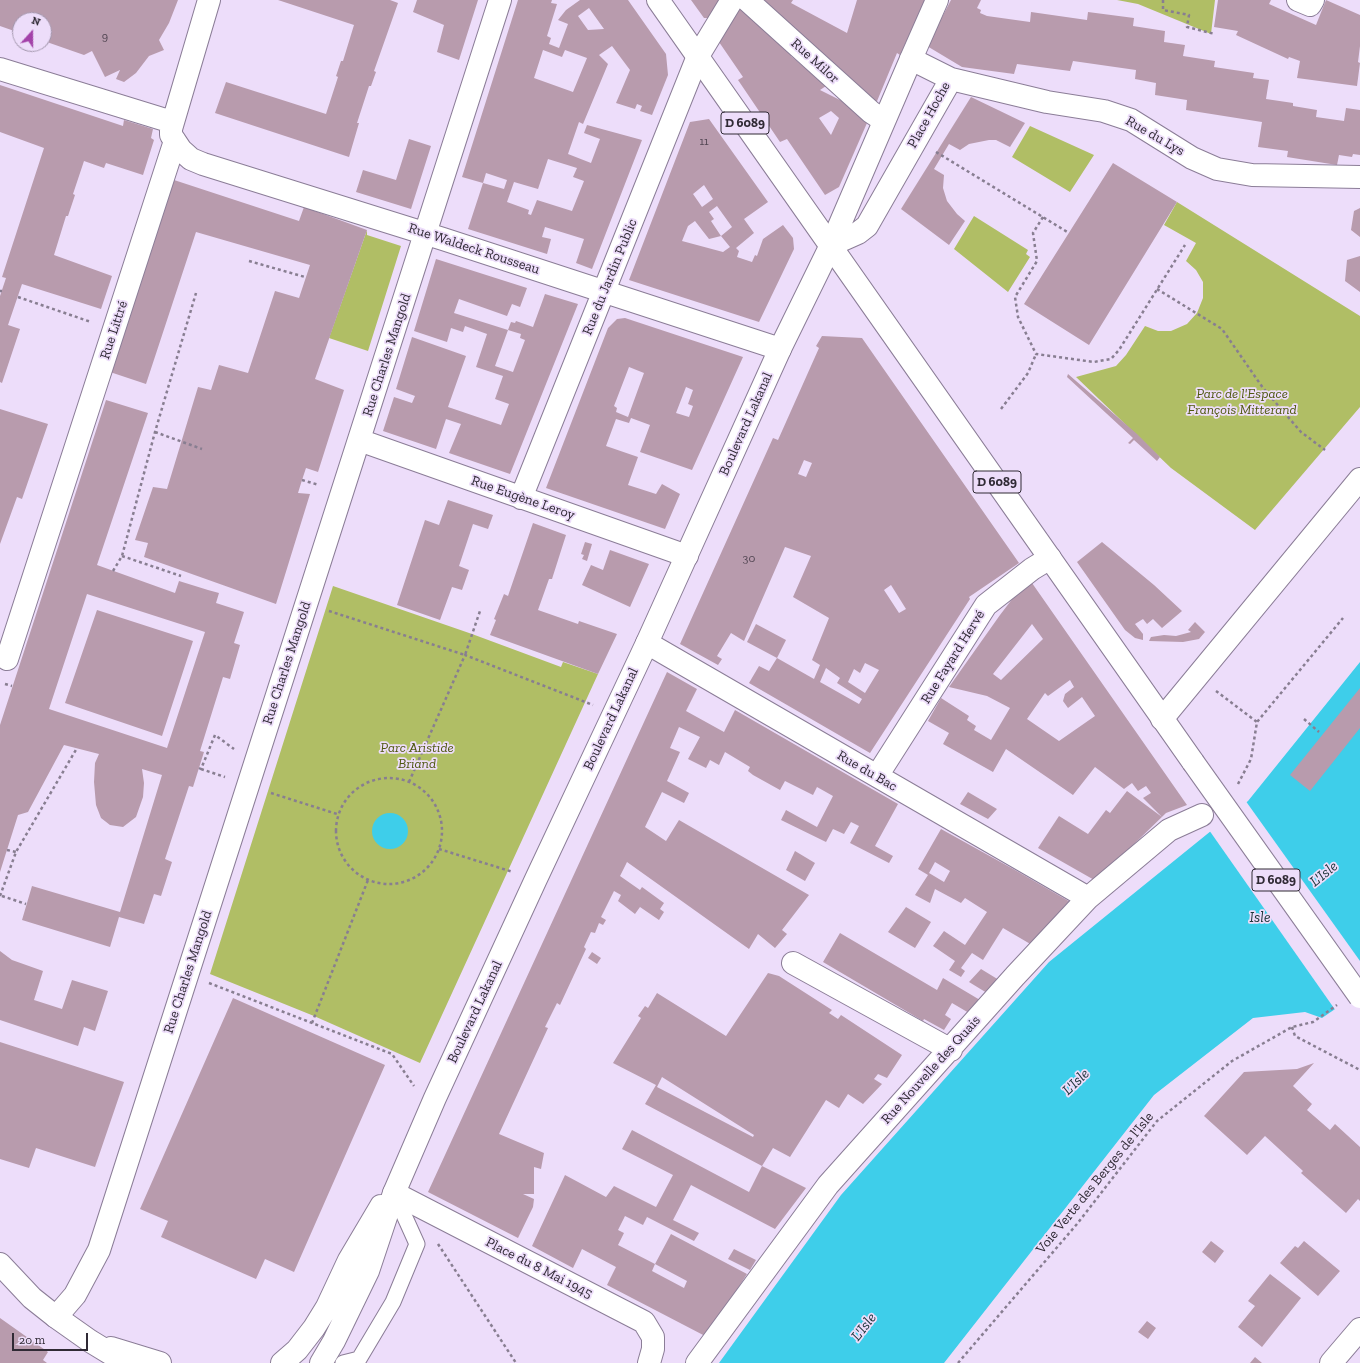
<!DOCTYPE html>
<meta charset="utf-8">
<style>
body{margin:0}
#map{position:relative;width:1360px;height:1363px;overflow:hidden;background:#edddfa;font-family:"Zilla Slab",serif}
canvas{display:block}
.north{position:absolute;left:12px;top:12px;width:40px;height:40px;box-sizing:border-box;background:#edddfa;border:1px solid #a195ab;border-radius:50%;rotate:21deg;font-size:11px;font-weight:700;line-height:16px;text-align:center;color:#302a35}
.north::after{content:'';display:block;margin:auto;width:14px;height:18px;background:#a342a9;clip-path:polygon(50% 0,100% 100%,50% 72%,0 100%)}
.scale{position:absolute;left:12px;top:1333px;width:76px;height:18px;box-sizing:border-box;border:2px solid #302a35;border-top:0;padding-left:5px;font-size:12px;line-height:14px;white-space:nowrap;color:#302a35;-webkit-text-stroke:3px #edddfa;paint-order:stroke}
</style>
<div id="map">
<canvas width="1360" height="1363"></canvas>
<div class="north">N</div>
<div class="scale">20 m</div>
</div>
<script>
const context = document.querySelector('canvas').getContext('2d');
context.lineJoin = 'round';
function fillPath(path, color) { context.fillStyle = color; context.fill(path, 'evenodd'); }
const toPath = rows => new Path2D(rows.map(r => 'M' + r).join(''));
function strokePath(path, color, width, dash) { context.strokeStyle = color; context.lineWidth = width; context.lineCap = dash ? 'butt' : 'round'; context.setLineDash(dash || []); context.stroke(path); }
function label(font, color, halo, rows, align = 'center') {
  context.font = font + ' "Zilla Slab",serif'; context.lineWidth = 3.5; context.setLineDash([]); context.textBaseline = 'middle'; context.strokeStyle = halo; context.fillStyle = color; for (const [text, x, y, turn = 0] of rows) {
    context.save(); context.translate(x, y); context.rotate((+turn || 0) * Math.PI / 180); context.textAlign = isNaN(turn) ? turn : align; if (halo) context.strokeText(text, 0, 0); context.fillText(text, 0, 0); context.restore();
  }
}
const green = toPath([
 [1117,0,1215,0,1211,34,1138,4],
 [1030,126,1094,155,1070,192,1012,157],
 [1177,202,1360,316,1360,407,1255,530,1171,468,1076,377,1116,366,1126,355,1145,326,1158,331,1171,331,1187,324,1197,313,1203,298,1203,282,1196,270,1186,261,1196,243,1164,225],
 [974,216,1028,250,1026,254,1030,257,1008,292,954,249],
 [367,230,367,235,401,246,368,351,329,338],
 [333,586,472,634,561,667,563,662,598,674,420,1063,314,1016,210,974]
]);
const water = toPath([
 [1360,662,1360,992,1322,1018,1305,1012,1253,1018,1154,1095,944,1363,719,1363,841,1195,1049,962,1248,801],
 '372 831a18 18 0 1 1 36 0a18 18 0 1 1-36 0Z'
]);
const pier = toPath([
 [1245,800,1360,961,1360,994,1336,1011,1209,830]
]);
const building = toPath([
 [0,0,178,0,169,23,159,40,164,50,149,56,136,73,124,82,116,79,120,70,105,77,92,51,84,55,44,41,44,20,20,20,20,33,0,26],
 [278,0,390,0,398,3,374,71,376,72,371,86,369,86,357,123,359,123,349,157,215,113,226,82,326,114,338,77,336,76,341,61,343,61,354,25],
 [417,0,478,0,459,60,437,52,444,25,413,12],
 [518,0,552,0,551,3,557,4,547,36,551,38,549,44,559,48,568,24,558,20,566,10,580,0,628,0,666,54,668,75,652,115,640,111,642,106,637,104,635,109,616,103,630,70,612,46,599,55,608,64,583,124,579,122,568,154,591,163,600,139,584,133,587,125,642,140,592,269,576,263,584,239,545,227,542,237,551,239,547,254,468,229,483,183,504,189,507,180,486,173,483,183,462,177],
 [589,8,604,29,588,30,578,16],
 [543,50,562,57,565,50,587,58,573,92,534,78],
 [548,159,577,168,573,177,584,181,572,211,537,200,531,215,528,214,529,210,507,202,514,182,538,189],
 [691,0,722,0,711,18,704,18],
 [761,0,793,0,791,3,847,33,857,0,926,0,900,55,897,53,875,106],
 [951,0,981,0,977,8,981,10,980,13,987,16,1030,22,1031,12,1087,20,1088,12,1134,18,1133,26,1165,31,1164,42,1185,45,1183,56,1215,61,1214,67,1254,73,1253,78,1269,80,1266,99,1293,103,1293,106,1317,110,1316,117,1344,121,1346,108,1360,110,1360,155,1353,154,1352,157,1339,155,1337,165,1287,157,1288,151,1258,147,1262,122,1186,110,1187,100,1155,95,1156,83,1135,79,1136,70,1073,61,1070,71,1017,64,1014,74,962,67,927,46],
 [1218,0,1271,0,1269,4,1316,25,1326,0,1360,15,1360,46,1358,62,1360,63,1357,86,1297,78,1300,61,1289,57,1288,59,1236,35,1238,31,1214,27],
 [740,3,794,55,791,56,826,86,820,90,844,102,867,123,839,187,825,195,787,139,780,142,738,80,743,77,719,42],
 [831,111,839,118,831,135,819,118],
 [0,85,123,126,124,120,153,129,151,138,154,140,143,175,106,163,104,168,84,161,73,194,75,195,68,216,66,216,54,255,112,276,101,309,22,284,8,325,20,329,2,383,0,382,0,296,6,278,2,277,44,148,0,132],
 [971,97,1025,123,1010,147,996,140,989,140,969,144,960,150,949,144,934,169,944,175,943,188,947,201,957,214,965,221,949,245,901,209],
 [709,119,768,202,744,219,754,233,736,248,739,251,737,257,752,262,755,255,757,256,763,239,783,225,793,238,794,249,759,322,629,280,690,122],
 [704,185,713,199,702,207,693,194],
 [717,206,732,227,721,236,730,247,723,252,682,241,688,226,695,221,709,239,721,236,711,221,714,219,709,212],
 [409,139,431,146,411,209,356,192,363,170,396,180],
 [1113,163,1177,202,1089,345,1024,304],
 [171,179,299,221,304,207,367,230,315,379,344,390,318,472,306,468,302,480,298,493,310,494,276,604,144,557,148,543,135,540,153,487,167,489,198,387,211,390,219,365,248,373,275,291,299,298,310,265,196,232,146,384,110,372],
 [1360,208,1360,237,1351,230,1354,211],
 [1360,256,1360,292,1345,281,1347,260],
 [436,259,527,288,520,307,512,304,507,316,459,299,454,313,508,330,495,366,513,372,525,340,520,338,521,334,508,330,511,322,515,323,516,321,533,327,545,294,578,304,510,474,449,453,461,424,446,419,436,449,383,431,394,397,412,403,415,396,396,389,412,337,466,356,448,407,501,425,509,404,495,399,503,376,476,367,487,334,465,326,463,332,451,328,447,342,414,331],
 [625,318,743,357,692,470,640,452,650,425,631,418,629,423,616,419,606,446,638,457,628,485,656,494,662,484,680,494,665,529,546,488,608,328,617,319],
 [629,367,644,373,628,417,616,412,617,408,614,406],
 [686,387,693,390,688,404,693,406,689,417,676,413],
 [822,336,862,338,1019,563,969,597,970,599,870,753,749,683,759,666,769,671,777,658,747,642,756,624,786,640,777,658,814,679,820,665,812,660,829,618,793,597,811,556,785,547,744,641,731,633,717,656,722,659,718,665,680,644,773,438,778,440,819,348,816,346],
 [804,460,812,463,806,477,798,474],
 [891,585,906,609,899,613,884,590],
 [865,663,879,670,865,693,848,682,854,669,860,673],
 [826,668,840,678,837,683,862,699,859,704,820,682],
 [1068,374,1137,434,1160,457,1157,461,1134,440,1130,444,1128,443,1133,438,1067,377],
 [106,400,148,413,97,565,175,593,179,581,208,590,219,593,216,603,244,612,234,643,240,645,230,679,223,677,200,751,204,752,193,787,189,786,165,859,172,862,161,896,154,894,144,924,119,917,110,947,22,920,32,886,120,912,162,775,142,769,144,783,143,797,136,817,123,827,110,825,101,818,96,805,94,782,95,763,99,754,64,745,28,812,18,815,0,872,0,725],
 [87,594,205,632,167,748,49,709],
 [0,409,48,424,22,499,17,497,0,544],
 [448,500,493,515,488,529,473,524,459,566,469,570,462,590,452,587,440,620,397,605,425,520,439,525],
 [533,523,566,535,552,579,549,579,538,610,578,624,579,621,617,634,598,674,490,635,496,620,494,619,504,594,508,596],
 [585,542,592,544,587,561,582,559,584,555,581,554],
 [1102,542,1154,585,1182,611,1162,628,1153,619,1147,624,1143,619,1135,624,1143,634,1143,640,1135,638,1125,630,1077,562],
 [610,550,649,564,630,607,582,585,591,565,603,570],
 [1032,583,1187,805,1166,813,1096,881,1038,848,1059,816,1088,834,1106,810,1110,813,1127,791,1162,817,1143,798,1151,793,1146,786,1138,791,1132,783,1124,789,1095,767,1073,795,1006,749,993,772,943,744,949,733,928,721,941,698,969,716,967,720,976,726,974,730,991,740,1010,708,987,696,949,687,1000,615,1013,598],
 [1032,624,1043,639,1001,680,993,674],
 [1070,680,1074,687,1065,694,1063,701,1068,708,1082,697,1095,716,1059,741,1027,719,1045,693,1048,696],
 [97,610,193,641,162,736,65,703],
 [1195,622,1205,632,1199,639,1183,642,1149,641,1151,637,1164,635,1176,636,1191,632,1188,630],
 [667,672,697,689,686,711,724,732,735,710,898,804,875,846,893,856,889,863,850,843,859,826,851,822,844,834,833,829,826,842,781,820,786,810,817,827,833,796,817,787,813,795,785,781,780,790,753,775,748,771,750,767,725,752,719,765,710,760,706,768,688,759,700,737,679,727,670,748,680,752,667,781,689,793,684,803,662,792,645,827,666,841,679,820,809,895,782,930,787,934,775,948,758,934,749,949,627,862,620,876,640,890,642,887,664,903,660,909,664,912,659,920,640,907,635,914,618,901,621,895,614,891,601,917,606,920,603,925,599,923,595,933,591,932,584,947,586,949,560,1005,557,1003,545,1027,548,1028,499,1134,544,1153,541,1169,534,1167,534,1194,523,1194,534,1199,533,1207,518,1238,428,1192],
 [1360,688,1360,728,1310,791,1290,775],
 [968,792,997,809,988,819,960,804],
 [941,829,1015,870,1072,903,1032,945,1003,928,983,960,972,953,961,968,965,971,961,977,949,970,955,961,933,946,944,931,965,945,987,912,965,898,961,903,935,889,930,903,915,895,928,875,918,869],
 [935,862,950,871,944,882,929,873],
 [795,851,815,863,805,881,786,870],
 [906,907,931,922,915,948,888,932],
 [840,933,937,990,943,978,980,1000,969,1013,952,1003,945,1015,951,1019,944,1030,924,1019,923,1021,823,962],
 [0,951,12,960,43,971,34,1000,62,1009,72,980,108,991,95,1031,84,1027,78,1046,0,1020],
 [592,952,601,958,597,964,588,958],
 [981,969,999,980,987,993,969,982],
 [768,973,779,976,832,1010,829,1013,838,1019,841,1015,902,1055,887,1078,878,1074,874,1079,882,1084,863,1104,848,1094,839,1108,826,1100,790,1157,773,1148,762,1166,645,1104,656,1085,613,1063,641,1018,638,1016,645,1006,648,1008,657,993,726,1036],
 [662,1077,754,1135,753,1137,657,1087],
 [233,998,385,1065,294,1272,265,1259,256,1279,161,1237,168,1221,140,1209],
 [0,1042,124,1082,95,1167,36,1148,29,1168,0,1159],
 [1314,1063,1293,1086,1312,1104,1307,1110,1330,1130,1335,1124,1360,1147,1360,1201,1358,1199,1346,1213,1301,1173,1303,1171,1265,1136,1247,1155,1204,1116,1244,1072,1297,1069],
 [632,1130,749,1192,762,1166,806,1188,775,1229,691,1185,673,1220,699,1233,694,1241,647,1217,643,1225,625,1216,618,1230,624,1233,618,1245,655,1264,652,1271,684,1288,687,1281,655,1264,671,1234,747,1274,707,1337,607,1285,616,1267,582,1249,573,1268,532,1246,565,1175,606,1197,614,1186,656,1207,673,1175,622,1149],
 [1211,1241,1224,1251,1215,1263,1202,1252],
 [1304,1241,1340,1271,1318,1296,1280,1263,1295,1246,1298,1248],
 [734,1249,756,1260,750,1270,728,1259],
 [1270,1274,1301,1298,1262,1347,1238,1327,1255,1306,1248,1301],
 [0,1318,48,1352,43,1360,47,1363,0,1363],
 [1147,1321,1156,1328,1148,1339,1138,1332],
 [1255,1357,1262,1363,1250,1363]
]);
const path = toPath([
 [1163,0,1163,10,1189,15,1187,27,1215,34],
 [936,152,1069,233],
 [1043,217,1033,233,1037,261,1015,297,1018,317,1036,354,1094,362,1111,359,1119,350,1185,245],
 [249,261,305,277],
 [1157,289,1222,329,1263,388,1301,432,1325,450],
 [0,291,2,291],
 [18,297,91,322],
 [1001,409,1028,373,1036,354],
 [155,432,202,449],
 [302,480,319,485],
 [122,556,181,576],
 [113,571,122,556,155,432,196,293],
 [329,611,465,655,480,611],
 [5,684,12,686],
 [1216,691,1257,722],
 [1304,719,1319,732],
 [199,768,201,769,215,735,234,749],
 [201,769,225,777],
 '336 831a53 53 0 1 1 106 0a53 53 0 1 1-106 0Z',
 [409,782,465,655,593,705],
 [1238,784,1251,759,1257,722,1343,618],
 [271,793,337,814],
 [439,849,513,872],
 [7,850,16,852],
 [0,896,16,852,77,748],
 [2,896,26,904],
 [209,983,392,1054,414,1086],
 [312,1023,368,880],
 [1292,1027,1295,1036,1360,1070],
 [438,1244,516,1363],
 [958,1363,1077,1224,1157,1121,1232,1061,1292,1027,1313,1022,1337,1005]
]);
const service = toPath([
 [343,1363,359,1359,393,1302,417,1244,394,1193]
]);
const pedestrian = toPath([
 [747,0,871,112,883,120],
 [1298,0,1310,5,1313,0],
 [911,59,937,0]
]);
const minor = toPath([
 [209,0,171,129,171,135,181,150,191,159,203,164,443,239,780,349],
 [0,69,172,122],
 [831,245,911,59,951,79,1047,102,1104,111,1131,120,1192,158,1217,169,1252,175,1360,177],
 [831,245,858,233,867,226,951,79],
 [359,440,687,556],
 [521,498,698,56,732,0],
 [647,643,1088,898],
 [7,659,175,141],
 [877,776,986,605,1032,569,1050,558],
 [793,963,951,1050],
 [394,1193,644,1322,653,1337,653,1349,649,1363],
 [56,1317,75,1295,99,1250,500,0],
 [697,1363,828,1185,1015,976,1088,898,1169,830,1202,815],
 [1331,1363,1360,1329]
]);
const secondary = toPath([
 [1162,719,1360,479],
 [0,1264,32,1298,56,1317,90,1341,126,1363],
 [111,1348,160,1363],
 [282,1363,297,1350,314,1328,327,1307,349,1260,381,1206],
 [321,1363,334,1341,368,1271,394,1193,435,1098,536,879,647,643,780,349,831,245]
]);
const primary = toPath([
 [658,0,1193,762]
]);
const primaryBridge = toPath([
 [1193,762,1360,997]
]);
const numberNames = [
 ["9",105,37],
 ["11",704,142],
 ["30",749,559]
];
const shields = [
 [745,123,48],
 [997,482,48],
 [1276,880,48]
];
const shieldNames = [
 ["D 6089",745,123],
 ["D 6089",997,482],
 ["D 6089",1276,880]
];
const streetNames = [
 ["Rue Milor",815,61,42],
 ["Place Hoche",929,115,-61],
 ["Rue du Lys",1155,136,30],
 ["Rue Waldeck Rousseau",474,249,18],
 ["Rue du Jardin Public",610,277,-68],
 ["Rue Littré",114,330,-72],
 ["Rue Charles Mangold",387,355,-72],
 ["Boulevard Lakanal",746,424,-66],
 ["Rue Eugène Leroy",523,498,19],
 ["Rue Fayard Hervé",953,657,-58],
 ["Rue Charles Mangold",287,663,-72],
 ["Boulevard Lakanal",611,719,-65],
 ["Rue du Bac",867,771,30],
 ["Rue Charles Mangold",188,972,-72],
 ["Boulevard Lakanal",475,1012,-65],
 ["Rue Nouvelle des Quais",931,1070,-48],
 ["Voie Verte des Berges de l'Isle",1095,1183,-51],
 ["Place du 8 Mai 1945",539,1268,27]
];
const parkNames = [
 ["Parc de l'Espace",1242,394],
 ["François Mitterand",1242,410],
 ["Parc Aristide",417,748],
 ["Briand",417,764]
];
const waterNames = [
 ["L'Isle",1324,874,-39],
 ["Isle",1260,918],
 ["L'Isle",1076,1082,-44],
 ["L'Isle",864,1327,-52]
];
fillPath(green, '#b0be65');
fillPath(water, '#3eceea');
fillPath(pier, '#edddfa');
fillPath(building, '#b89bad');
strokePath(service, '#8b7d97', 17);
strokePath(pedestrian, '#8b7d97', 24);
strokePath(minor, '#8b7d97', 24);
strokePath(secondary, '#8b7d97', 24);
strokePath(primary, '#8b7d97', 24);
strokePath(path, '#887e91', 2.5, [3, 3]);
strokePath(service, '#fff', 15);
strokePath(pedestrian, '#fff', 22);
strokePath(minor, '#fff', 22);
strokePath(secondary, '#fff', 22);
strokePath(primary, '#fff', 22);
strokePath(primaryBridge, '#8b7d97', 24, []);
strokePath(primaryBridge, '#fff', 22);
label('12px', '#524653', null, numberNames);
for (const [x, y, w] of shields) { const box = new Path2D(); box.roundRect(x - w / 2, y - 11, w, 22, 3); context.fillStyle = '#edddfa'; context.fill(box); strokePath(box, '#302a35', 1); }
label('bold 13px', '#302a35', null, shieldNames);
label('14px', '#302a35', '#edddfa', streetNames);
label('italic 14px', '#4f5810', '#edddfa', parkNames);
label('italic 15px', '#1c3338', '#edddfa', waterNames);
</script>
